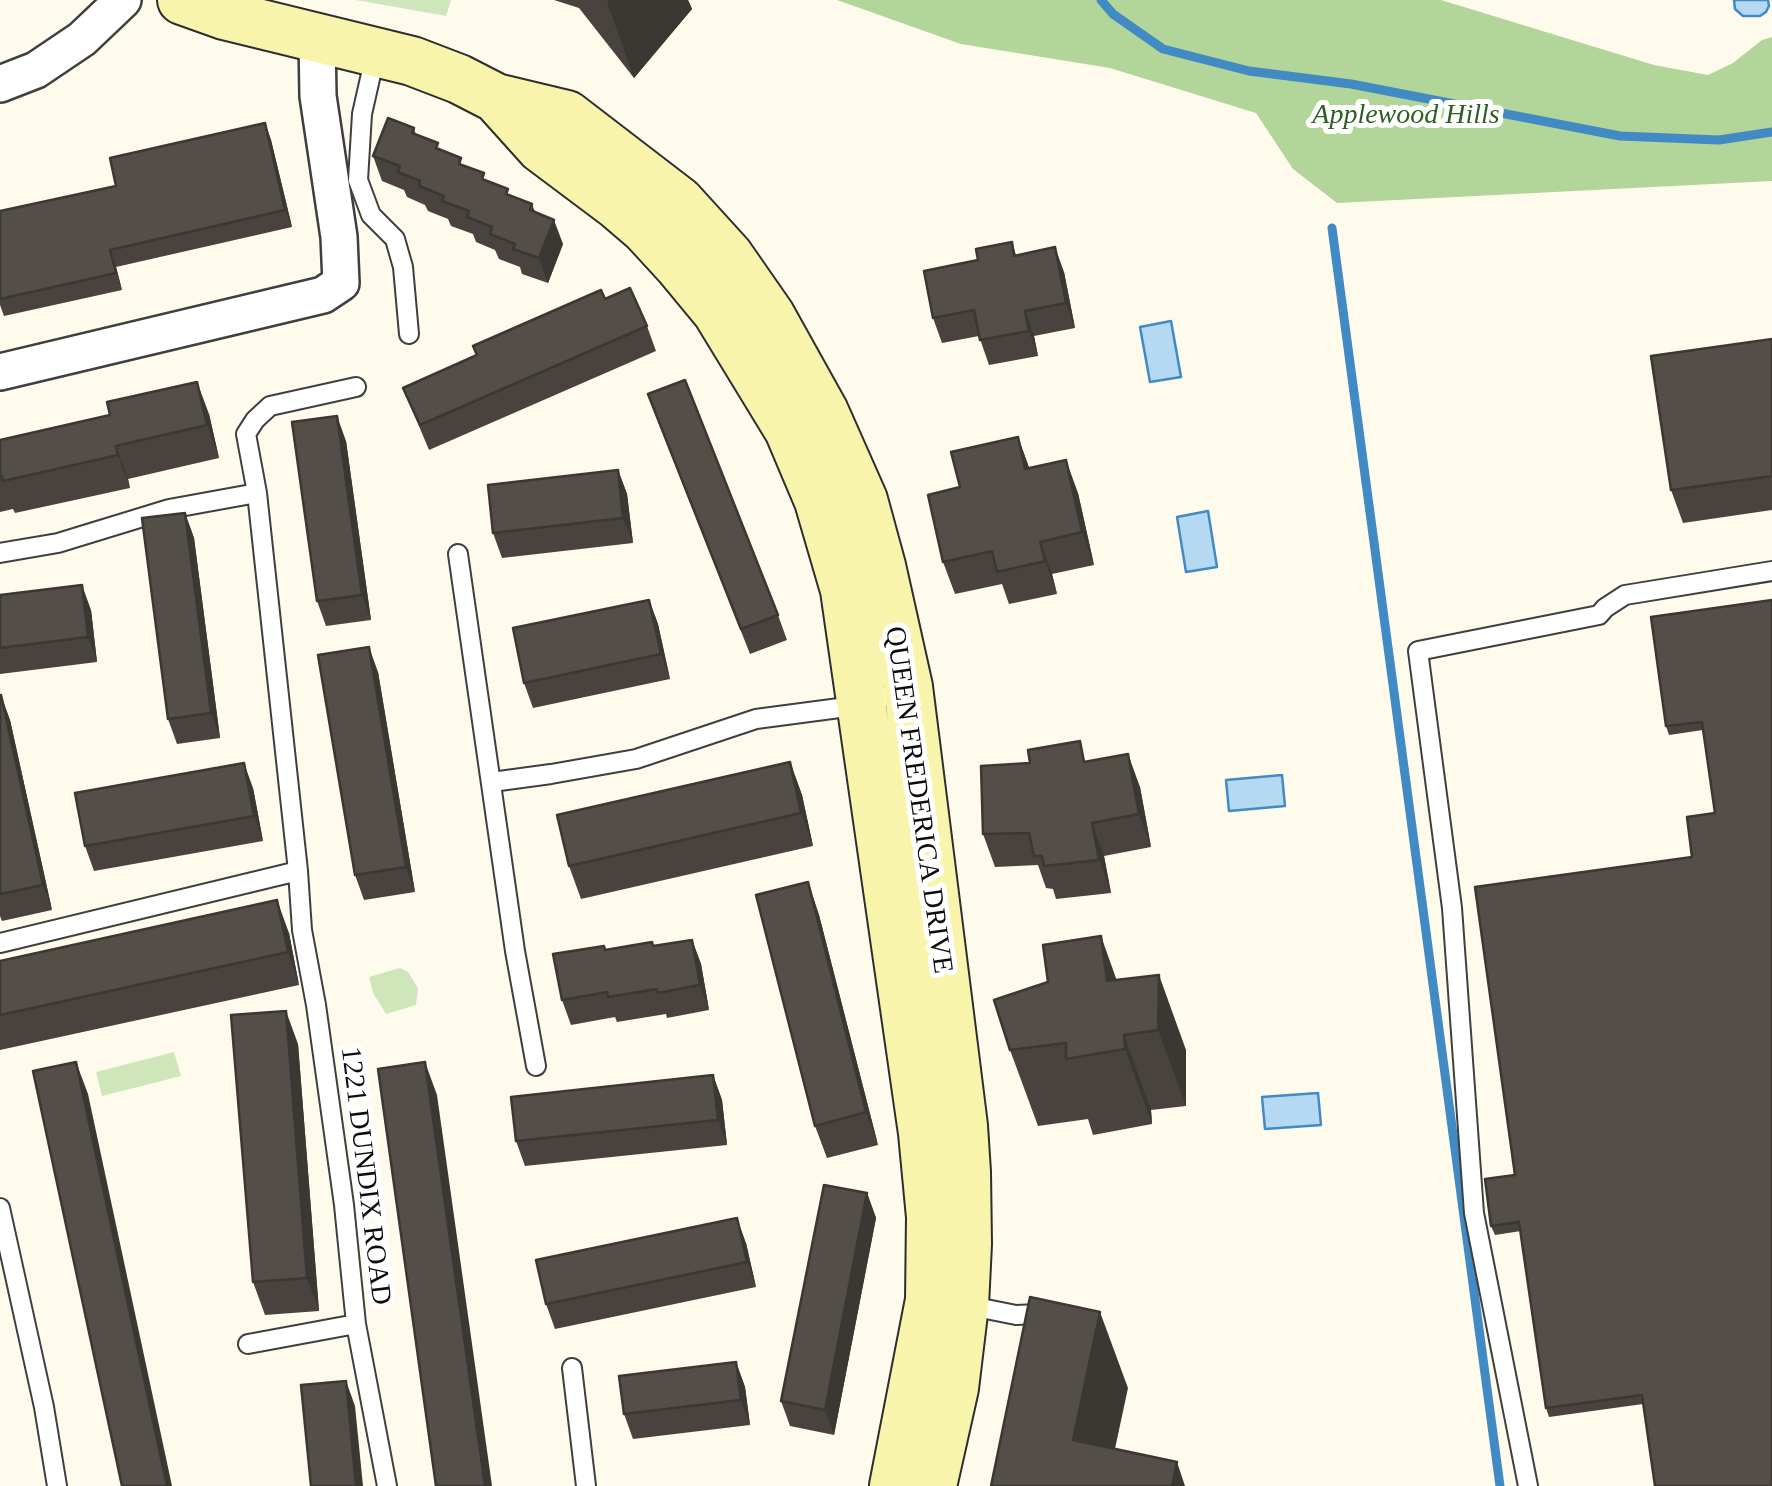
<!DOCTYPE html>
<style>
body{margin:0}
canvas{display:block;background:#fefbed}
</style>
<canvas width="1772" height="1486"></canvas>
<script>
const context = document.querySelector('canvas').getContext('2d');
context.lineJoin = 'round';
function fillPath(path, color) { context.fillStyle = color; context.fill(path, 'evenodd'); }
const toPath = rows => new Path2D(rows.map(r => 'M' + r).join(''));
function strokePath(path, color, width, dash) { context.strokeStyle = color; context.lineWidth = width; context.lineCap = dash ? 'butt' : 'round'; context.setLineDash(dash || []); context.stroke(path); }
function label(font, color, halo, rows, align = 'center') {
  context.font = font + ' "Times New Roman",serif'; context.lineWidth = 10; context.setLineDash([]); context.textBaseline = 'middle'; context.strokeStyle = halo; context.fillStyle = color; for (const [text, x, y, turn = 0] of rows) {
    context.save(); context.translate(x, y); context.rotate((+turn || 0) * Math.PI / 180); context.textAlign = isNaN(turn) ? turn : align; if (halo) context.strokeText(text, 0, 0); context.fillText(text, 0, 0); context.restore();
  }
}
const green = toPath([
 [356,0,451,0,446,16],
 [400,968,408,972,418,988,416,1005,386,1014,373,993,369,977],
 [174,1052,181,1076,102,1096,96,1072]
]);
const forest = toPath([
 [837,0,1441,0,1654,65,1708,75,1733,63,1762,40,1772,37,1772,181,1337,203,1293,169,1256,113,1110,68,961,44]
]);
const water = toPath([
 [1734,0,1768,0,1769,6,1766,12,1760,16,1743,16,1735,9,1734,0],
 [1171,321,1181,377,1150,382,1140,327,1171,321],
 [1208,511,1217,567,1186,572,1177,517,1208,511],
 [1282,775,1285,806,1229,811,1226,780,1282,775],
 [1318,1093,1321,1125,1265,1129,1262,1097,1318,1093]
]);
const stream = toPath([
 [1101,0,1113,14,1163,49,1249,71,1351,84,1620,136,1719,140,1772,132],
 [1332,228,1500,1486]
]);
const lane = toPath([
 [376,52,362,114,358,180,371,215,395,239,403,267,409,334],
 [356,387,270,406,255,420,246,434,257,493,298,871,302,930,316,1005,344,1205,356,1324,387,1486],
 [0,553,58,543,169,509,257,493],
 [458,554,515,951,536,1066],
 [492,782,551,774,636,759,756,719,862,705,908,688],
 [0,943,298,871],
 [0,1208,44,1407,57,1486],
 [966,1305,1016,1315,1039,1314,1040,1324],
 [248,1344,356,1324],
 [572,1368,586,1486],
 [1528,1486,1474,1213,1452,908,1418,651,1599,615,1605,608,1625,595,1772,571]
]);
const street = toPath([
 [0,84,36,70,82,39,123,0],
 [0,372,323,295,341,283,339,237,318,96,317,38]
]);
const secondary = toPath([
 [182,0,224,15,412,61,459,79,496,98,567,115,679,201,729,256,770,315,824,412,863,500,881,566,908,687,963,1126,966,1172,967,1244,964,1305,954,1388,932,1486],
 [496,98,541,148,617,205,645,229,679,266,717,312,789,430,819,501,845,590,923,1133,931,1217,930,1300,894,1486]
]);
const wall = toPath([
 [554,0,688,0,692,9,634,78,579,8],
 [265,123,271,140,292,227,116,267,122,290,4,316,0,305,0,211,116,186],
 [414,128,416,135,487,181,511,196,532,204,535,212,563,244,548,283,522,274,520,267,499,259,495,250,476,242,473,234,451,226,448,219,428,211,425,205,407,197,404,190,382,181,373,156],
 [1012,242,1016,255,1064,272,1075,328,1034,336,1038,356,989,365,979,336,942,343,933,318,978,260],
 [605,299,647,326,656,351,429,450,403,388],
 [1772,339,1772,510,1683,523,1671,490],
 [209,414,219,458,128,479,130,488,15,513,13,509,0,512,0,440],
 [657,419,778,615,787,640,750,654],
 [1018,437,1029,468,1078,493,1094,565,1052,574,1057,594,1009,604,1002,584,955,594,943,562,960,487],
 [346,441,371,620,326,626,317,601],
 [618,470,627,494,633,543,502,558,493,533],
 [185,513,194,538,220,738,177,744,168,719],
 [0,595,91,610,97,662,0,674],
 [649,600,658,624,670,679,533,708,524,683],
 [1772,600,1643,1404,1549,1417,1546,1408,1521,1231,1495,1235,1491,1226,1515,1175,1715,813,1703,730,1669,735,1666,726],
 [378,672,415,892,364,900,355,875],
 [0,695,10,720,52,910,2,921,0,916],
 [790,762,802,795,813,846,581,899,569,866],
 [1087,762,1140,787,1151,847,1104,856,1111,893,1056,899,1053,889,1046,888,1038,865,995,867,983,834],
 [253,788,263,841,94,871,85,846],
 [808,882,819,915,878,1145,827,1158,815,1126],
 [289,933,299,985,0,1050,0,961],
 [692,940,701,964,709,1010,667,1018,666,1014,617,1022,615,1017,571,1025,562,1000,606,950,654,946],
 [1117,980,1186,1050,1186,1106,1151,1110,1152,1124,1093,1135,1088,1119,1038,1126,1010,1050],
 [298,1044,319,1311,265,1315,253,1282],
 [713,1075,722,1100,727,1145,525,1166,516,1141],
 [867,1193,876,1218,834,1435,790,1426,781,1401],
 [746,1243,756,1287,555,1329,546,1304],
 [736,1362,745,1387,750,1425,633,1439,624,1414]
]);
const shadedWall = toPath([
 [609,0,688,0,692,9,634,78,607,2],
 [265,123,271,140,292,227,285,210],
 [554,220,563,244,548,283,539,258],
 [1055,247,1064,272,1075,328,1066,303],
 [110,250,116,267,122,290,116,273],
 [1025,311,1034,336,1038,356,1029,331],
 [197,382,209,414,219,458,207,425],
 [337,416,346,441,371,620,362,595],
 [1018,437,1030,470,1025,469],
 [116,446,128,479,130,488,118,455],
 [1066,460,1078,493,1094,565,1082,532],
 [618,470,627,494,633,543,623,518],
 [185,513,194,538,220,738,211,713],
 [1040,542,1052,574,1057,594,1045,561],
 [82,585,91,610,97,662,88,637],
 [649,600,658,624,670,679,661,654],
 [369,647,378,672,415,892,406,867],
 [1,695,10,720,52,910,43,885],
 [1128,754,1140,787,1151,847,1139,814],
 [790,762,802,795,813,846,801,813],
 [244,763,253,788,263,841,254,816],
 [1092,823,1104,856,1111,893,1099,860],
 [808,882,819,915,878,1145,866,1112],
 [277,900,289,933,299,985,288,952],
 [1101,936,1128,1012,1107,981],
 [692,940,701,964,709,1010,700,985],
 [1159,975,1186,1050,1186,1106,1158,1030],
 [286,1011,298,1044,319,1311,307,1278],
 [1124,1035,1151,1110,1152,1124,1125,1049],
 [76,1062,88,1094,172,1486,167,1486],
 [425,1062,437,1095,492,1486,485,1486],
 [713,1075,722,1100,727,1145,718,1120],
 [867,1193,876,1218,834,1435,825,1410],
 [737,1218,746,1243,756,1287,747,1262],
 [1100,1312,1128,1388,1107,1486,1073,1440],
 [736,1362,745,1387,750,1425,741,1400],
 [346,1381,355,1406,363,1486,356,1486],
 [1177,1462,1185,1486,1172,1486]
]);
const building = toPath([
 [388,118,414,128,412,133,438,143,436,148,461,158,459,164,484,173,482,179,508,189,506,194,532,204,530,210,554,220,539,258,513,249,515,244,490,234,492,227,467,217,469,211,442,201,444,196,419,186,420,181,398,172,400,166,373,156,388,118],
 [265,123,285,210,110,250,116,273,0,299,0,211,116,186,110,158,265,123],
 [1012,242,1014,256,1055,247,1066,303,1025,311,1029,331,980,340,974,310,933,318,924,271,978,260,976,249,1012,242],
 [630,288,647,326,420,425,403,388,477,355,473,346,601,290,605,299,630,288],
 [1772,339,1772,476,1671,490,1651,356,1772,339],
 [685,380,778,615,741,629,648,394,685,380],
 [197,382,207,425,116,446,118,455,3,481,2,476,0,477,0,440,110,415,107,402,197,382],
 [337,416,362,595,317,601,292,422,337,416],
 [1018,437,1025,469,1066,460,1082,532,1040,542,1045,561,997,572,992,551,943,562,928,495,960,487,951,452,1018,437],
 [618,470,623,518,493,533,488,485,618,470],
 [185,513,211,713,168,719,142,518,185,513],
 [82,585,88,637,0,648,0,595,82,585],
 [649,600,661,654,524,683,513,628,649,600],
 [1772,600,1772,1486,1655,1486,1642,1395,1546,1408,1519,1222,1491,1226,1485,1179,1515,1175,1475,887,1692,857,1687,817,1715,813,1702,722,1666,726,1651,617,1772,600],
 [369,647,406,867,355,875,318,655,369,647],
 [1,695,43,885,0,894,0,695,1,695],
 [1080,741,1084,762,1128,754,1139,814,1092,823,1099,860,1044,866,1042,856,1034,856,1029,833,983,834,981,766,1030,763,1028,750,1080,741],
 [790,762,801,813,569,866,557,815,790,762],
 [244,763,254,816,85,846,75,793,244,763],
 [808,882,866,1112,815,1126,756,895,808,882],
 [277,900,288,952,0,1015,0,961,277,900],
 [1101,936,1107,981,1159,975,1158,1030,1124,1035,1125,1049,1066,1059,1066,1043,1010,1050,994,1000,1048,982,1043,945,1101,936],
 [692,940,700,985,658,993,657,989,608,997,607,992,562,1000,553,954,604,946,605,950,652,942,653,946,692,940],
 [286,1011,307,1278,253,1282,231,1015,286,1011],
 [76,1062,167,1486,122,1486,33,1071,76,1062],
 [425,1062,485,1486,436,1486,378,1069,425,1062],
 [713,1075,718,1120,516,1141,511,1097,713,1075],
 [824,1185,867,1193,825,1410,781,1401,824,1185],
 [737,1218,747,1262,546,1304,536,1260,737,1218],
 [1030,1297,1100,1312,1073,1440,1177,1462,1172,1486,991,1486,1030,1297],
 [736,1362,741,1400,624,1414,619,1376,736,1362],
 [346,1381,356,1486,311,1486,301,1385,346,1381]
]);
const parkNames = [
 ["Applewood Hills",1406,116]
];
const streetNames = [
 ["QUEEN FREDERICA DRIVE",918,800,82],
 ["1221 DUNDIX ROAD",365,1176,83]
];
fillPath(green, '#cee6b9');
fillPath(forest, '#b2d599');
fillPath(water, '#b5d9f2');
strokePath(water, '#418ac4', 2.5);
strokePath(stream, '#418ac4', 9);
strokePath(lane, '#3f3f3f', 22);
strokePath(street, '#3f3f3f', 40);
strokePath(secondary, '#2e2e2e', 52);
strokePath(lane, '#fff', 18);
strokePath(street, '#fff', 35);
strokePath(secondary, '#f9f4ac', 48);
fillPath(wall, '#48433f');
fillPath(shadedWall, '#3b3733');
fillPath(building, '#544e49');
strokePath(building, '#3b3733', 2.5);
label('italic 28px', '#2c5f21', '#fff', parkNames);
label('28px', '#0c0c0c', '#fff', streetNames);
</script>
